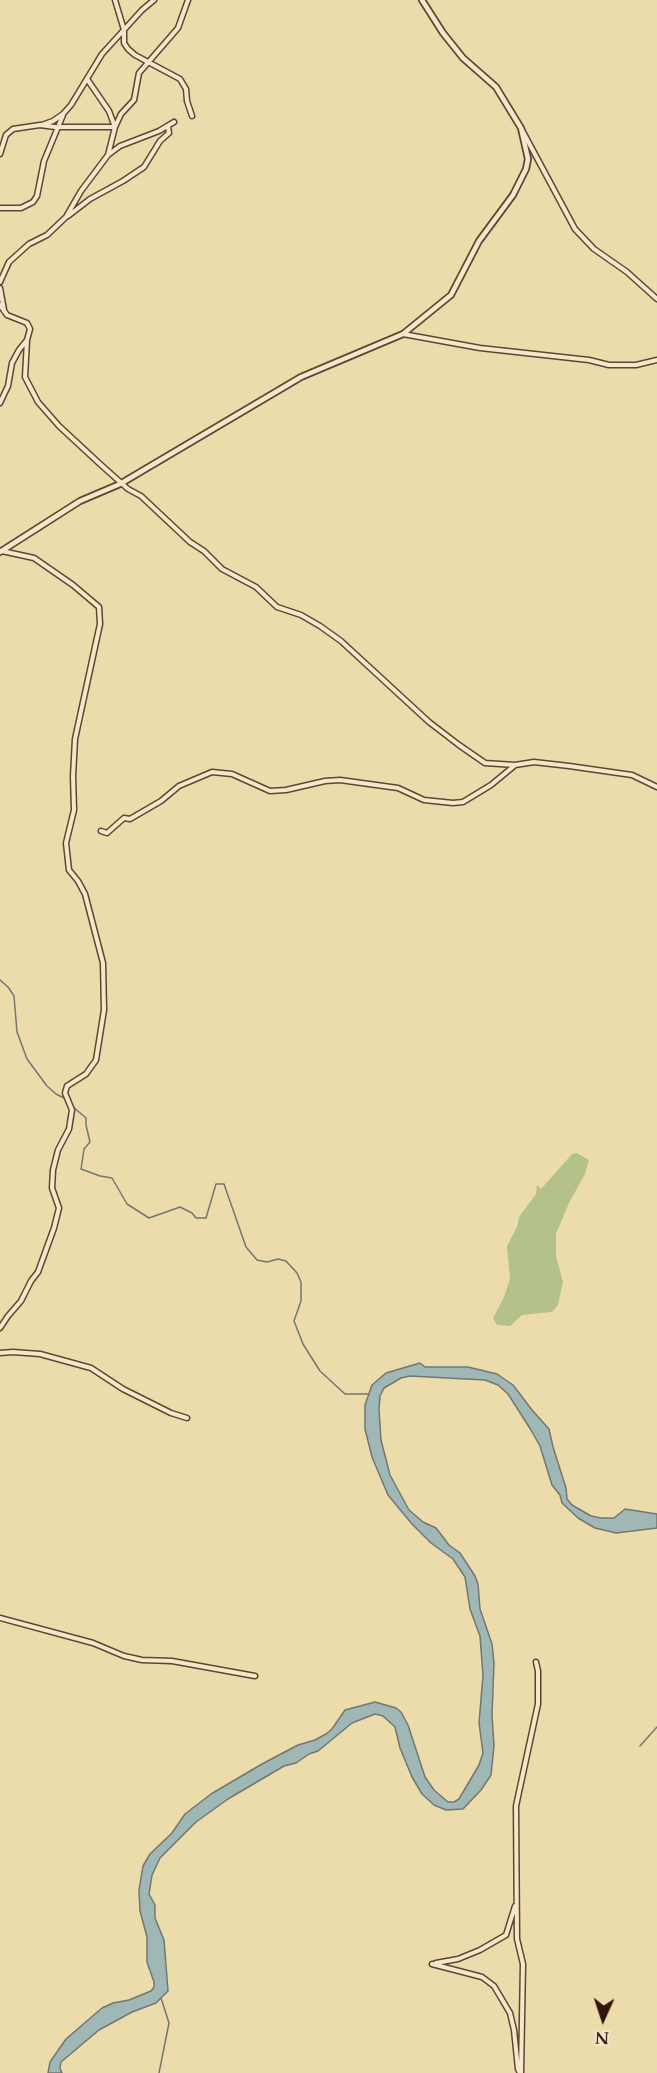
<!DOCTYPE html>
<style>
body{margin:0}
#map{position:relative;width:657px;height:2073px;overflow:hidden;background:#ecdcac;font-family:Cardo,serif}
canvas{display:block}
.north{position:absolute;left:573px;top:1989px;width:60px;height:60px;-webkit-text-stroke:4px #f3e8c9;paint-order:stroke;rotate:183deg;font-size:16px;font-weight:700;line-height:24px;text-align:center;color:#31140a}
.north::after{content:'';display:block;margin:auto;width:21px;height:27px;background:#31140a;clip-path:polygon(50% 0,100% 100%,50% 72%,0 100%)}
</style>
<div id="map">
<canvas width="657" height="2073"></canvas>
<div class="north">N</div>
</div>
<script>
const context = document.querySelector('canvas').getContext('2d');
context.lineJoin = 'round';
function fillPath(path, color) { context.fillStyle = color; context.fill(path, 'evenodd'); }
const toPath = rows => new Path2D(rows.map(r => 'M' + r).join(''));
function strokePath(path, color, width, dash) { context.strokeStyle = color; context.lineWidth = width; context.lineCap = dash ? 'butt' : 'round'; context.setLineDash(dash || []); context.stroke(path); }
const green = toPath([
 [577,1153,589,1160,585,1174,569,1203,556,1234,556,1256,563,1282,558,1305,552,1312,522,1315,510,1326,497,1325,493,1318,504,1297,510,1279,507,1246,517,1227,519,1217,536,1194,537,1185,541,1189,572,1154]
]);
const water = toPath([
 [420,1363,425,1367,468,1367,497,1374,513,1385,532,1410,549,1429,553,1447,566,1488,567,1499,572,1505,591,1516,601,1518,614,1518,625,1509,657,1514,657,1528,616,1533,595,1528,578,1518,562,1503,560,1495,552,1485,540,1446,531,1430,508,1394,498,1385,485,1380,410,1376,401,1378,384,1388,380,1396,379,1410,381,1440,390,1475,409,1510,423,1522,436,1528,449,1545,460,1553,475,1576,478,1584,480,1609,492,1644,494,1663,492,1715,494,1746,491,1775,481,1790,463,1809,446,1810,434,1805,422,1794,412,1777,400,1748,395,1727,383,1716,375,1714,352,1723,318,1751,309,1754,296,1763,284,1766,228,1799,196,1822,160,1858,152,1875,149,1894,155,1905,155,1918,164,1940,168,1991,156,2003,132,2012,99,2030,61,2062,60,2068,62,2073,48,2073,50,2062,66,2039,102,2008,113,2003,129,2000,151,1991,154,1987,154,1982,147,1962,147,1937,140,1911,139,1890,143,1866,150,1854,172,1833,185,1814,211,1794,262,1764,298,1745,315,1740,326,1734,332,1729,345,1710,375,1702,396,1708,401,1712,408,1725,425,1777,434,1790,448,1802,454,1802,459,1799,479,1765,483,1753,479,1723,483,1675,480,1636,470,1609,465,1577,453,1559,431,1543,412,1524,388,1495,372,1457,365,1429,365,1405,372,1385,386,1373,420,1363]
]);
const stream = toPath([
 [0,980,8,987,14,996,17,1032,27,1059,47,1086,56,1094,64,1098],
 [72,1106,86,1118,86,1125,90,1142,84,1149,81,1169,100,1176,112,1178,127,1204,149,1218,180,1207,192,1213,196,1218,206,1218,216,1184,224,1184,246,1247,257,1260,267,1262,278,1259,286,1261,297,1273,301,1282,301,1301,294,1321,303,1344,320,1371,345,1394,369,1394],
 [640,1746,657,1727],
 [159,2073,169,2023,161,1998]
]);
const minor = toPath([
 [115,0,124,30,124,43,128,49,135,55,180,79,186,89,187,101,192,116],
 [42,125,53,121,63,114,71,105,102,54,142,10,154,0],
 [522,130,575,229,594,249,627,272,657,299],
 [0,154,6,135,13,129,40,125,55,127,115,127,109,111,87,79],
 [108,155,120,146,159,131,174,122],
 [0,208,21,208,33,202,37,196,44,161,63,115],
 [68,216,90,199,123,181,144,167,160,141,169,133,168,126],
 [0,282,9,262,29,244,47,235,66,217,81,191,108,155,115,127,121,114,134,100,139,73,178,28,188,0],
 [0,288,4,310],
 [0,305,7,315,27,323,30,329,27,340,19,350,12,363,8,386,0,403],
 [403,334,480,348,589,360,609,365,636,365,657,360],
 [27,340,25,377,38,402,59,426,100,464,128,489,141,496,190,542,204,551,222,569,256,587,277,607,301,615,320,626,341,641,429,722,459,745,485,763,515,765,534,762,569,766,632,775,657,787],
 [101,831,107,833,124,818,130,819,161,801,179,786,212,772,232,774,270,791,286,790,325,781,340,780,398,788,424,800,453,803,463,802,491,785,514,766],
 [0,1328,8,1316,21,1301,31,1281,38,1272,54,1228,59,1208,52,1188,53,1170,58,1150,69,1129,72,1110,65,1093,67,1086,86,1074,96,1060,104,1010,103,963,85,894,78,881,69,870,66,843,74,810,73,776,75,739,100,624,99,607,73,585,34,558,2,551],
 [0,1353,13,1352,40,1354,91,1368,123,1389,171,1413,187,1418],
 [0,1618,93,1643,124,1656,142,1660,172,1661,255,1676],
 [436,1963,458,1959,480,1950,506,1935,515,1906],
 [432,1964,482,1977,494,1986,510,2013,514,2030,518,2069,520,2073],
 [521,2073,523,1964,517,1939,516,1806,538,1704,538,1671,536,1662]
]);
const tertiary = toPath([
 [0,552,80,501,120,484,301,377,403,334,451,295,479,241,513,195,526,169,528,159,521,128,496,87,463,58,443,33,422,0]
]);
fillPath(green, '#b5c18b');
fillPath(water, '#9fb8b6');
strokePath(water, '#737671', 1.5);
strokePath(stream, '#737671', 1.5);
strokePath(minor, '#604632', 7);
strokePath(tertiary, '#604632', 8);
strokePath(minor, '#f3e8c9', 4);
strokePath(tertiary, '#f3e8c9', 4.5);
</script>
